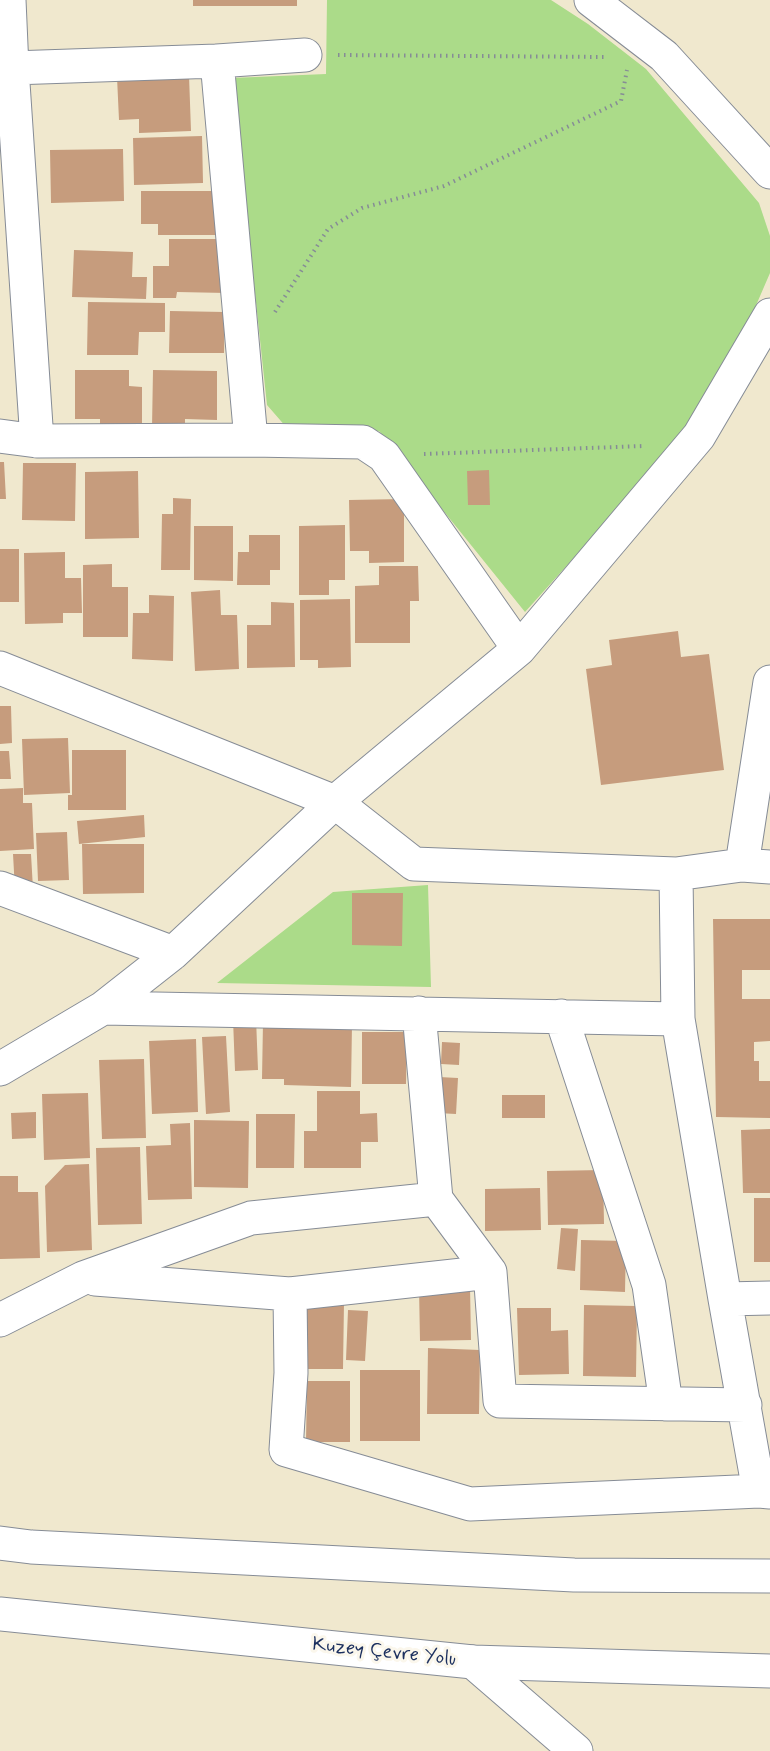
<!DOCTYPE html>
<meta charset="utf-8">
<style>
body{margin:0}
canvas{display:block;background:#f0e8ce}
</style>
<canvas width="770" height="1751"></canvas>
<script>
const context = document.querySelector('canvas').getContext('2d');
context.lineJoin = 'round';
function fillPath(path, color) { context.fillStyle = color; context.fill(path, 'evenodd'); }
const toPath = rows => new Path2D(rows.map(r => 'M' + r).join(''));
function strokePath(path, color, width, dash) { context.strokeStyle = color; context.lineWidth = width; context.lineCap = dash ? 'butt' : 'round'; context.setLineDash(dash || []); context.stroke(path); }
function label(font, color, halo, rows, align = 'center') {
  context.font = font + ' Mynerve,sans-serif'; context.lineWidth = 6; context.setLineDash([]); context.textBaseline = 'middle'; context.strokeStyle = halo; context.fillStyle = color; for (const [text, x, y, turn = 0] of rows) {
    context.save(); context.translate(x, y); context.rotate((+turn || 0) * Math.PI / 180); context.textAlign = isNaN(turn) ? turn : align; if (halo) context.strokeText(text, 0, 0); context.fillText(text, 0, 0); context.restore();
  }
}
const green = toPath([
 [327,0,551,0,588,24,646,69,759,203,770,236,770,273,751,317,689,430,525,612,379,431,287,428,267,405,232,78,326,74],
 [428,885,431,987,217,983,333,892]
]);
const building = toPath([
 [193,0,297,0,297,6,193,6],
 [189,75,191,131,139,133,139,119,119,120,117,77],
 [202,136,203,183,134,185,133,138],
 [123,149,124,201,51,203,50,150],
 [141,191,217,191,217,235,158,235,158,224,141,224],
 [169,239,228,239,227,293,177,292,176,298,153,298,153,266,169,266],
 [74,250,133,252,132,277,147,277,146,299,72,297],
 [88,302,165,303,165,332,139,332,138,355,87,355],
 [170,311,225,312,224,353,169,353],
 [75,370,129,370,129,386,142,387,142,428,100,427,100,419,75,419],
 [153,370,217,371,217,420,185,419,185,428,152,428],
 [0,462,4,462,6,499,0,499],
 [23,463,76,463,75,521,22,520],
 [489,470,490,505,468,505,467,471],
 [138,471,139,538,85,539,85,472],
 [173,498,191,499,190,570,161,570,162,514,173,514],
 [404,499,404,562,369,563,369,551,350,551,349,500],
 [345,525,345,580,329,580,329,595,299,595,299,526],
 [194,526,233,526,233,581,194,580],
 [249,535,280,535,280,570,270,570,270,585,237,585,238,552,249,552],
 [0,549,19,549,19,602,0,602],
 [65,552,65,578,81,578,82,613,63,613,63,623,25,624,24,553],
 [112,564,112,587,128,587,128,637,83,637,83,565],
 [379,566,418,566,419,601,410,601,410,643,355,643,355,586,379,585],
 [220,590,221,615,237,615,239,669,195,671,191,592],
 [149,595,174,596,173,661,132,659,133,613,149,613],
 [350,599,351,667,318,668,318,660,300,660,300,600],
 [271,602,294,603,295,667,247,668,247,625,271,625],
 [678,631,681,657,709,654,724,770,601,785,586,669,612,665,609,640],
 [0,706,11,706,12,743,0,744],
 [68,738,70,793,24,795,22,739],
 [72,750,126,750,126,810,68,810,68,795,72,795],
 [0,751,9,751,11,779,0,779],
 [23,788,23,803,32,803,34,849,0,851,0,789],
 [144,815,145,837,79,844,77,821],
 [67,832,69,880,38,881,36,833],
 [82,844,144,844,144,893,83,894],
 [13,854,31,854,33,889,15,890],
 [352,893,403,893,402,946,352,945],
 [713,919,770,919,770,970,742,970,742,999,770,999,770,1041,754,1042,754,1061,759,1061,759,1081,770,1081,770,1118,716,1117],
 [256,1018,258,1070,235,1071,233,1019],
 [263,1022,352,1024,351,1087,284,1085,284,1079,262,1079],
 [362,1032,407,1032,406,1084,362,1084],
 [226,1036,230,1112,206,1114,202,1037],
 [196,1039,198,1112,152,1114,149,1041],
 [442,1042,460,1043,459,1065,441,1064],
 [144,1059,146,1138,102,1139,99,1060],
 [439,1077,458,1078,456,1114,437,1113],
 [317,1091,360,1091,360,1114,377,1113,378,1142,361,1142,361,1168,304,1168,304,1131,317,1131],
 [88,1093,90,1158,44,1160,42,1094],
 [502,1095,545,1095,545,1118,502,1118],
 [36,1112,36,1138,12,1139,11,1113],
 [256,1114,295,1114,294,1168,256,1168],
 [194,1120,249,1121,248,1188,194,1187],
 [190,1123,192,1199,148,1200,146,1146,171,1145,170,1124],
 [770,1129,770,1193,743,1193,741,1130],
 [140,1147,142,1224,98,1225,96,1148],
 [89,1164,92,1250,47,1252,45,1186,65,1165],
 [603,1170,604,1224,548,1225,547,1171],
 [0,1176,18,1176,18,1192,38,1192,40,1258,0,1259],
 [540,1188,541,1230,485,1231,485,1189],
 [754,1198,770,1198,770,1262,754,1262],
 [561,1228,578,1229,575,1271,557,1269],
 [581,1240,626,1241,625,1292,580,1290],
 [470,1286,471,1340,420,1341,419,1287],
 [304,1302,344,1302,343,1369,304,1369],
 [584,1305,637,1306,636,1377,583,1376],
 [517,1308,551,1308,551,1331,568,1330,569,1374,519,1375],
 [348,1310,368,1311,365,1361,346,1360],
 [428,1348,480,1350,479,1414,427,1414],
 [360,1370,420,1370,420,1441,360,1441],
 [307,1381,350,1381,350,1442,306,1442]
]);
const path = toPath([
 [338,55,606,57],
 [275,312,328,229,362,208,444,186,621,101,627,70],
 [424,454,644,446]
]);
const minor = toPath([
 [9,0,12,68,37,441],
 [591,0,664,56,770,172],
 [217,61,251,440,363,442,384,456,519,649],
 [12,68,217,61,305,55],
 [0,436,37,441,251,440],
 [0,668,335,802,414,864,676,874,742,865,770,867],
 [742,865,770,682],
 [676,874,678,1019,725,1299,759,1491],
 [0,888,173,953],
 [103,1008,678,1019],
 [419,1013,436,1199,490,1272,500,1401,745,1405],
 [561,1016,649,1285,666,1404],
 [0,1069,103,1008,173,953,335,802,519,649,699,436,770,315],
 [95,1279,290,1294,490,1272],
 [290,1294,291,1373,286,1450,470,1504,759,1491,770,1492],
 [725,1299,770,1298],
 [0,1320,83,1278,251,1218,436,1199],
 [473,1662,576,1751]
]);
const major = toPath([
 [0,1543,31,1547,574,1575,770,1576],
 [0,1614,473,1662,770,1671]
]);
const streetNames = [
 ["Kuzey Çevre Yolu",384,1653,6]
];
fillPath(green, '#abdb89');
fillPath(building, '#c69c7d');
strokePath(minor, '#868c96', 35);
strokePath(major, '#868c96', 35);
strokePath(path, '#868c96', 4, [1.5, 4.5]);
strokePath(minor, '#fff', 33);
strokePath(major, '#fff', 33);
label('20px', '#1b2f5e', '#fbf7ec', streetNames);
</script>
